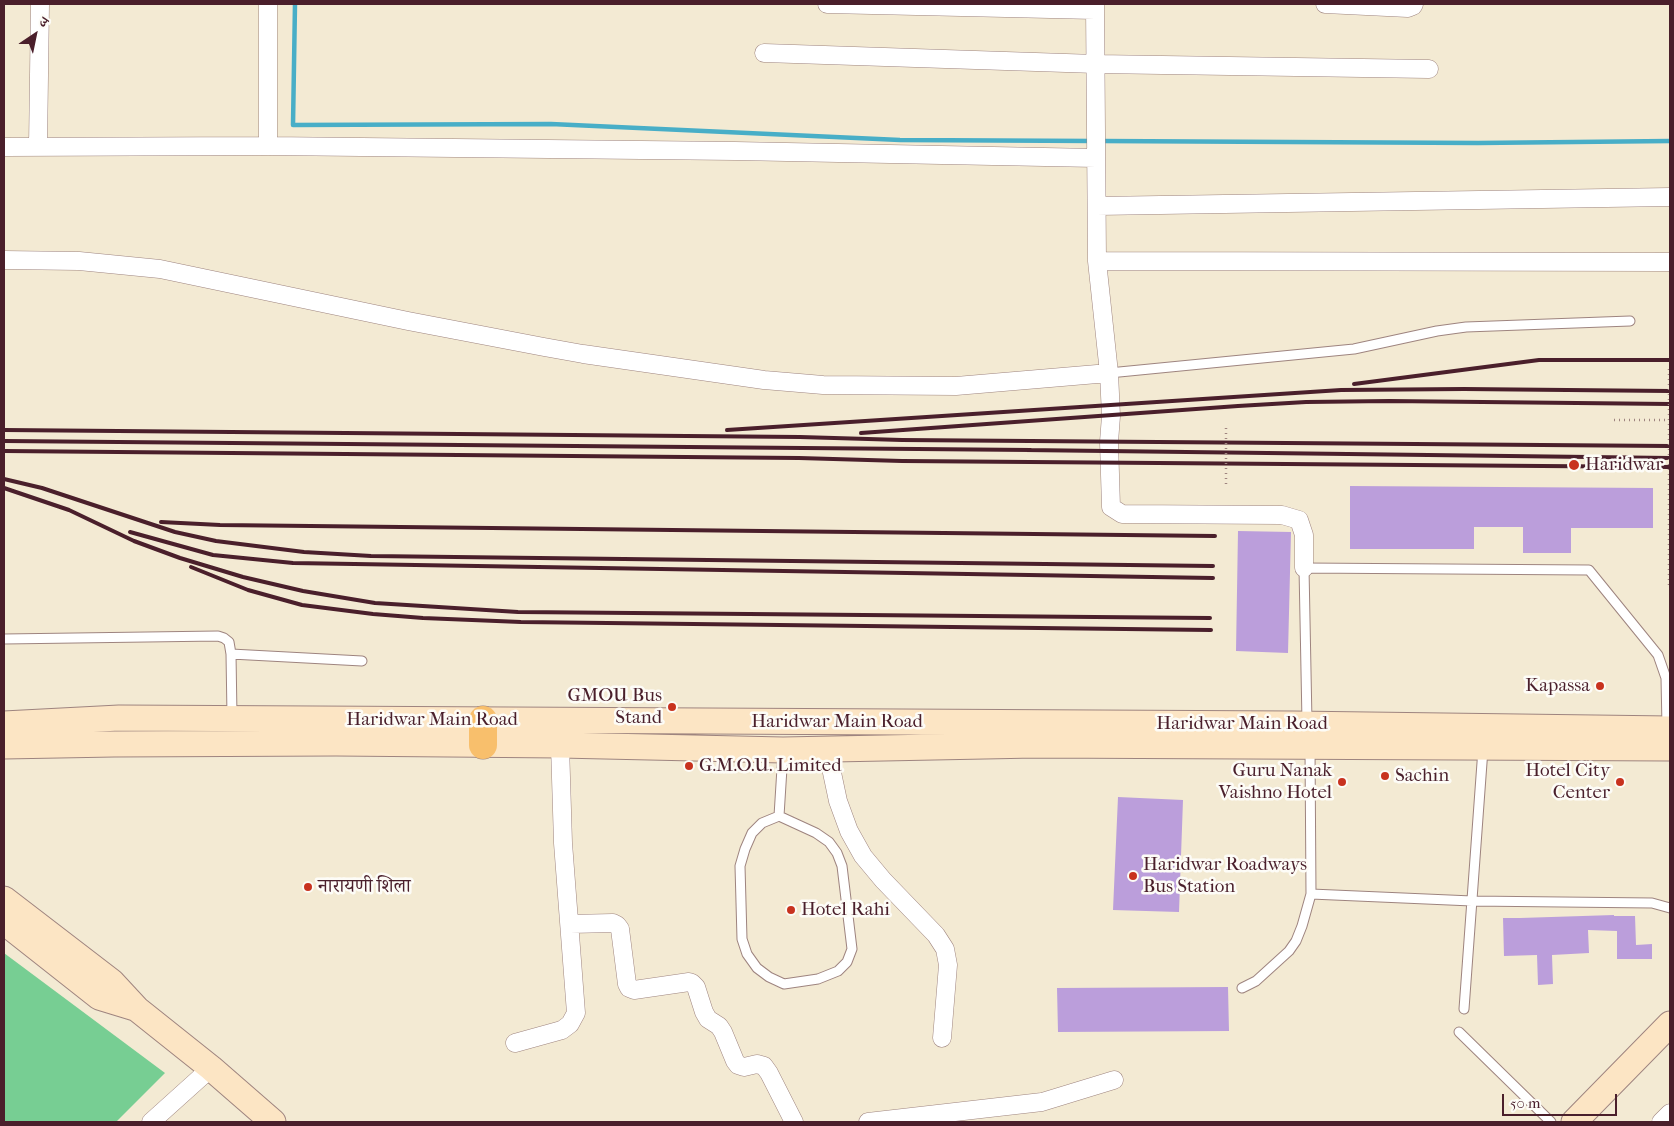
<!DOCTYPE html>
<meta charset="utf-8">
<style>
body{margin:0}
#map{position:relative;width:1674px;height:1126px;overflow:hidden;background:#f3ead3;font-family:"IM FELL French Canon","Noto Serif Devanagari",serif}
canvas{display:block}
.frame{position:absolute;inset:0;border:5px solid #4a1f2b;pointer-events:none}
.north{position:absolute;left:10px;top:10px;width:50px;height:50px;-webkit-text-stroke:4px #fdfcf7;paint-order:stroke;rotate:34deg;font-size:14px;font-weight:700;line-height:20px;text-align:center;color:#4a1f2b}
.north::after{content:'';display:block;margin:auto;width:18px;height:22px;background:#4a1f2b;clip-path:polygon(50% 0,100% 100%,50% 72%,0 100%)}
.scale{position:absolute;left:1502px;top:1094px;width:115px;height:22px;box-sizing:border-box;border:2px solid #4a1f2b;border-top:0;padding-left:6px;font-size:15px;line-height:18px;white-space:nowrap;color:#4a1f2b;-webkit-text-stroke:4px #fdfcf7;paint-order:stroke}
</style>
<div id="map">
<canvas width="1674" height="1126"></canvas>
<div class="frame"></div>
<div class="north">उ</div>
<div class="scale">50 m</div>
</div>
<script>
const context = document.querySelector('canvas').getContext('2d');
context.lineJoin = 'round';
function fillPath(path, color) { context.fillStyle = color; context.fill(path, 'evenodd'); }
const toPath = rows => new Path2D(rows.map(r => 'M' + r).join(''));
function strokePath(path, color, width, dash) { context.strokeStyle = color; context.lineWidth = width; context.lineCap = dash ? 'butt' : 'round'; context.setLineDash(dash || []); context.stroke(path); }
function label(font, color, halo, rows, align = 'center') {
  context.font = font + ' "IM FELL French Canon","Noto Serif Devanagari",serif'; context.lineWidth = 5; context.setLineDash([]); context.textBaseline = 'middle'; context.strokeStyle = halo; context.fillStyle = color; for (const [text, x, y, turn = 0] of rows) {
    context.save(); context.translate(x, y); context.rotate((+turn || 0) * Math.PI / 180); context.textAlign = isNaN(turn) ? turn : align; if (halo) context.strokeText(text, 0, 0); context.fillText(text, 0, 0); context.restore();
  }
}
const green = toPath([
 [4,953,165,1073,116,1122,4,1122]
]);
const stream = toPath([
 [295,4,293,125,551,124,900,140,1093,141],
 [1101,141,1478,143,1670,141]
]);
const building = toPath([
 [1350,486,1653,488,1653,528,1571,528,1571,553,1523,553,1523,527,1474,527,1474,549,1350,549],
 [1238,531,1291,532,1288,653,1236,651],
 [1118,797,1183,800,1179,912,1113,910],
 [1614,915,1614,916,1635,916,1636,945,1652,944,1652,959,1617,959,1617,931,1588,930,1589,953,1552,955,1553,984,1538,985,1537,955,1504,956,1503,918,1520,918],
 [1228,987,1229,1031,1058,1032,1057,988]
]);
const path = toPath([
 [1669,368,1670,368],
 [1614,420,1670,420]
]);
const lane = toPath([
 [1109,373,1354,349,1437,331,1466,327,1630,321],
 [4,639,218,636,224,638,229,642,231,654,232,716],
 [231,654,362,661],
 [1307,722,1304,568,1589,570,1658,655,1666,678,1667,727],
 [779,816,816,833,829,842,837,853,842,866,852,949,847,962,838,971,818,979,784,984,769,977,757,968,747,954,742,939,740,866,745,849,752,833,762,823,779,816,783,752],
 [1311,894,1472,901,1652,903,1670,908],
 [1242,988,1256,981,1289,951,1296,941,1302,926,1311,894,1310,749],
 [1464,1009,1483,749],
 [1459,1032,1551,1122]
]);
const street = toPath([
 [827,4,1095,10],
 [1095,4,1097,261,1109,373,1111,416,1109,442,1111,507,1122,514,1282,515,1299,520,1304,535,1304,568],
 [1325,4,1408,8,1413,6,1414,4],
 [764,53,1096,64,1429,69],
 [268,146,268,4],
 [4,147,268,146,735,151,1096,158],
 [38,147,40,4],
 [1097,206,1670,197],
 [4,260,79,261,160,269,408,321,544,347,583,354,764,380,823,385,956,386,1109,373],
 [1097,261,1670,262],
 [827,749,838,801,849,831,863,856,883,880,936,935,945,949,948,965,942,1038],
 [570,924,613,923,617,925,620,929,627,984,629,988,634,990,689,982,692,983,696,987,704,1012,708,1019,719,1026,723,1032,735,1061,738,1065,744,1067,757,1064,764,1066,769,1073,794,1122],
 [515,1043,562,1030,570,1024,576,1013,563,843,560,745],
 [151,1122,211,1068],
 [868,1122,1042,1102,1114,1080],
 [1661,1122,1670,1113]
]);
const secondary = toPath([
 [4,724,119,718,1294,724,1670,729],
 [4,746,114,744,336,743,560,745,783,750,1035,745,1670,748],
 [4,899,112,982,137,1009,211,1068,273,1122],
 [4,922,99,997,135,1008],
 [1574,1122,1670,1024]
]);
const primary = toPath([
 [483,720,483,745]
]);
const rail = toPath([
 [1354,384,1539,360,1670,360],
 [4,430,800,437,902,440,1670,446],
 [727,430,1341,390,1464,389,1670,391],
 [861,433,1238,406,1306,402,1389,401,1670,404],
 [4,441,1031,450],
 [1025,450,1670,458],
 [4,451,799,458,902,461,1670,467],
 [4,479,42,488,175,532,216,541,304,552,371,556,1213,566],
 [4,488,69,510,134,541,180,558,243,577,303,591,375,603,518,612,1210,618],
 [161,522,220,525,1215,536],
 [130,532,213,555,293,563,1213,578],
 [191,567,248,590,302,605,373,614,423,618,521,622,1211,630]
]);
const pathBridge = toPath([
 [1226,428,1226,486],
 [1669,585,1669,368]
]);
const markers = [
 [1574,465,6,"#c8321e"],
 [1600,686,5,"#c8321e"],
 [672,707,5,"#c8321e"],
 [689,766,5,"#c8321e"],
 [1385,776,5,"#c8321e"],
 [1342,782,5,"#c8321e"],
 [1620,782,5,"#c8321e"],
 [1133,876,5,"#c8321e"],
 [308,887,5,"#c8321e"],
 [791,910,5,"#c8321e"]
];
const poiNames = [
 ["Haridwar",1585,465],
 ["Kapassa",1590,686,"right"],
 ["GMOU Bus",662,696,"right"],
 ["Stand",662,718,"right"],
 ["G.M.O.U. Limited",699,766],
 ["Guru Nanak",1332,771,"right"],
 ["Vaishno Hotel",1332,793,"right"],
 ["Hotel City",1610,771,"right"],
 ["Center",1610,793,"right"],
 ["Sachin",1395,776],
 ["Haridwar Roadways",1143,865],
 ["Bus Station",1143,887],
 ["नारायणी शिला",318,887],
 ["Hotel Rahi",801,910]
];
const streetNames = [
 ["Haridwar Main Road",432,720],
 ["Haridwar Main Road",837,722],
 ["Haridwar Main Road",1242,724]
];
fillPath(green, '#77ce93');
strokePath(stream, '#48aec7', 4.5);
fillPath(building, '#bb9edb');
strokePath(lane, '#9e847f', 11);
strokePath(street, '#9e847f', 19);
strokePath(secondary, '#9e847f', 27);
strokePath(primary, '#9e847f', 29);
strokePath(path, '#9e847f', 2.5, [1, 4]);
strokePath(lane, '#fff', 9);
strokePath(street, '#fff', 18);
strokePath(secondary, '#fce5c4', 25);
strokePath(primary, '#f8bf6c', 28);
strokePath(rail, '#4a1f2b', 4);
strokePath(pathBridge, '#9e847f', 2.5, [1, 4]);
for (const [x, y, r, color] of markers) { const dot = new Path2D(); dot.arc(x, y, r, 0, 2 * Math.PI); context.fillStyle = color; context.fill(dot); strokePath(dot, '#fdfcf7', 2); }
label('19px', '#4a1f2b', '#fdfcf7', poiNames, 'left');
label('19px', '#4a1f2b', '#fdfcf7', streetNames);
</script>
